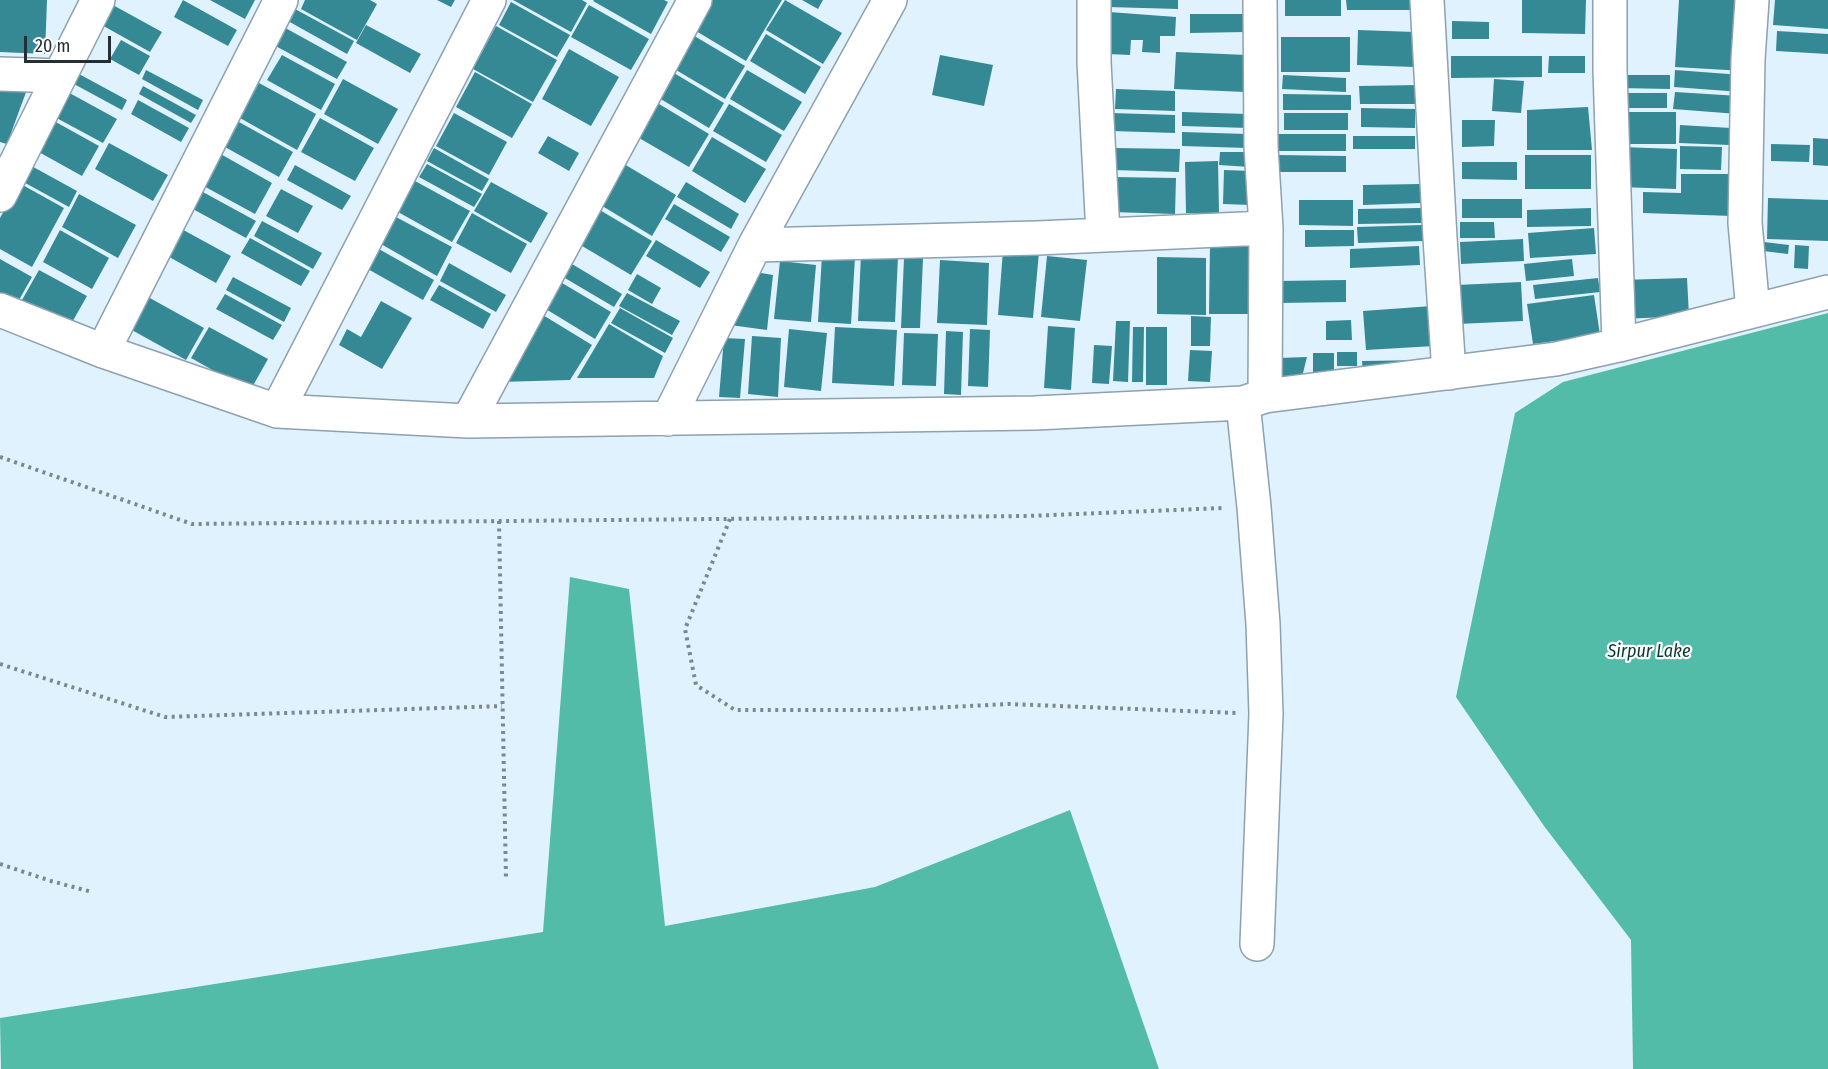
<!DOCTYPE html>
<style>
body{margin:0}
#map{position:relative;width:1828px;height:1069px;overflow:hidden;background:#e0f2fd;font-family:"Fira Sans Condensed",sans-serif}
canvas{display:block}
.scale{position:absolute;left:24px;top:36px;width:87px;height:27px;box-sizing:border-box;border:3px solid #252e33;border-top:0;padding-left:8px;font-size:18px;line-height:21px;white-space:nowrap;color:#252e33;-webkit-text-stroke:4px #fff;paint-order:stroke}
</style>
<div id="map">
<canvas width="1828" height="1069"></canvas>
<div class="scale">20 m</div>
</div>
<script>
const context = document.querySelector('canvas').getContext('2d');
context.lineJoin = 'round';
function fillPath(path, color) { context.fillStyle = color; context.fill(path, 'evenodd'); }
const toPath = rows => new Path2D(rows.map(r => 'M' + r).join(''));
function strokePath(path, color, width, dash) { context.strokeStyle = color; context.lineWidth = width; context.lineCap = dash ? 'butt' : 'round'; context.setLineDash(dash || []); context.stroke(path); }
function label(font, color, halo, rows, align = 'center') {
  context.font = font + ' "Fira Sans Condensed",sans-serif'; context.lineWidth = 4.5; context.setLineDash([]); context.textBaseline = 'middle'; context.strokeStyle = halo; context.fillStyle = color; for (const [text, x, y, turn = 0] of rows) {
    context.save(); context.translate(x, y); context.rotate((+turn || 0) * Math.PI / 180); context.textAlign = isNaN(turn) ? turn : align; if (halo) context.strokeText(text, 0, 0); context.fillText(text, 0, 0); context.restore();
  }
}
const water = toPath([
 [1828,313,1828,1069,1633,1069,1631,940,1544,826,1456,697,1515,413,1563,382],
 [570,577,629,589,665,926,875,887,1070,810,1159,1069,1,1069,0,1018,543,932]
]);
const building = toPath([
 [0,0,47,0,45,54,0,52],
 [183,0,237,30,228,46,174,17],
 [210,0,255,0,245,19],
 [305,0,370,0,377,4,357,40,301,9],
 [437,0,455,0,451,7],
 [513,0,582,0,587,3,571,32],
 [594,0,664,0,668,2,651,34,593,1],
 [707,0,782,0,746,61,691,28],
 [785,0,842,33,823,64,766,30],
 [802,0,823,0,818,9],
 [1108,0,1178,0,1178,9,1108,7],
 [1285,0,1341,0,1341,16,1285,16],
 [1346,0,1413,0,1413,10,1347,10],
 [1522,0,1586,0,1585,34,1522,33],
 [1679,0,1748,0,1744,71,1675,67],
 [1775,0,1828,0,1828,29,1773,25],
 [511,2,570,35,557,57,499,25],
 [111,4,162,32,150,52,100,24],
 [589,5,649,39,631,70,571,37],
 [295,9,354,41,347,54,288,21],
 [1109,12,1176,17,1175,36,1160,36,1160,53,1142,52,1143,40,1131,40,1130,55,1108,54],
 [1190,14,1245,14,1245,32,1190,33],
 [1452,21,1489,22,1489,39,1452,39],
 [280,25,347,62,337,79,270,43],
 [366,25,421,54,410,73,356,43],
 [496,26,557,60,533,102,473,69],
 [1358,30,1415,32,1415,67,1357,65],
 [1777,31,1828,34,1828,54,1776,51],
 [691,34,745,66,725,99,671,67],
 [766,34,821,67,805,94,750,61],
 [1281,37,1350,37,1350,72,1281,72],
 [121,40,150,56,139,75,110,59],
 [569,49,619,77,591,126,542,99],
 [1176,52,1247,55,1246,92,1174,89],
 [282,55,335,84,321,110,267,80],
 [940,55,993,65,984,106,932,95],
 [1451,56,1542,56,1542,77,1451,78],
 [1549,56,1585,56,1585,73,1548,73],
 [146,70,203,100,198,110,142,79],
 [747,70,802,102,784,131,730,99],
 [1675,70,1742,75,1741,92,1674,87],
 [475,72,532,104,512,138,456,107],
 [674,73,724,103,709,128,659,98],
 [79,74,127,100,122,110,74,84],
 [1283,75,1346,78,1346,92,1282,89],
 [1618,75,1670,75,1670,89,1618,88],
 [343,79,398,109,378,144,324,114],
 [1494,79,1524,81,1521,113,1492,111],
 [0,83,29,84,7,144,0,142],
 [259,83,316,114,297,150,240,118],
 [1420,85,1420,104,1360,104,1359,86],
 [143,86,196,115,191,123,139,94],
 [1116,89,1175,91,1175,111,1115,109],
 [64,90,117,119,103,143,51,115],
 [1675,92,1739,96,1738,114,1673,109],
 [1622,93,1667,93,1667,108,1622,108],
 [1283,94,1351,95,1351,110,1283,110],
 [138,100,189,128,181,142,131,114],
 [654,101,709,134,689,167,634,135],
 [729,104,782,135,766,162,713,131],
 [1588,107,1592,150,1527,150,1527,110],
 [1361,108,1415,109,1415,128,1361,127],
 [1182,112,1248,114,1248,128,1182,126],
 [1628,112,1676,112,1676,144,1627,144],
 [454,113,507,142,489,175,436,146],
 [1111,113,1175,115,1175,133,1111,131],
 [1284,113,1348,113,1348,130,1284,130],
 [320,118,374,148,355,181,301,152],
 [1462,120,1495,120,1494,146,1462,147],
 [54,121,99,146,82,176,37,151],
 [239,122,293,152,279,177,225,147],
 [1680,125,1731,128,1730,145,1679,143],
 [1182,132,1247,134,1247,148,1182,146],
 [1278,134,1346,134,1346,151,1278,151],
 [548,136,579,153,569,171,538,153],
 [1353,136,1415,136,1415,149,1353,149],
 [712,137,766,169,745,203,692,171],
 [1813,138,1828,139,1828,166,1813,165],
 [109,143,168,175,153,201,95,169],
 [1771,144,1810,145,1809,162,1771,161],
 [1680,146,1722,147,1721,170,1680,169],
 [1621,147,1677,149,1676,189,1620,187],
 [434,148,489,179,482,191,427,161],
 [1114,148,1180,149,1179,172,1113,170],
 [217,152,272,183,255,214,200,184],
 [1220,152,1250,152,1250,167,1219,165],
 [1277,155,1346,156,1346,172,1277,172],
 [1525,155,1591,155,1591,189,1525,189],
 [619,161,676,195,652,236,594,201],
 [1218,161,1219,213,1186,213,1185,162],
 [1462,162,1517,162,1517,180,1462,179],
 [26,163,77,191,69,207,18,179],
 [427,164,482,194,474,207,419,177],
 [295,165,351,196,342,210,287,180],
 [1224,170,1252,171,1251,205,1223,204],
 [1681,174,1735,174,1733,216,1643,213,1643,192,1681,193],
 [1111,177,1176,178,1175,214,1111,212],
 [415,181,470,211,452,242,398,212],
 [491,182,548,213,531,243,474,211],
 [686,182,739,214,731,229,677,197],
 [19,183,64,208,32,267,0,249,0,218],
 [1420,184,1421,203,1363,205,1363,185],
 [281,189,313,206,298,233,266,216],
 [201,191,256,221,246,238,191,208],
 [79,194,136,225,118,258,62,227],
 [1768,198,1828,200,1828,241,1767,239],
 [1462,199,1522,199,1522,218,1462,218],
 [1299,200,1353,200,1353,226,1299,225],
 [674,204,730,237,721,252,665,219],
 [593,206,652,241,631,275,572,240],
 [1421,208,1421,223,1358,224,1358,209],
 [1591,208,1591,226,1527,227,1527,210],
 [472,213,527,244,511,273,456,243],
 [396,217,452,247,437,276,381,244],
 [262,221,322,253,313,269,254,236],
 [1460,222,1494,222,1495,238,1460,238],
 [1422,225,1423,241,1358,243,1357,227],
 [176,226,231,256,216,283,162,253],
 [1594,228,1596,254,1530,258,1528,233],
 [60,230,109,258,92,289,43,262],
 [1305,230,1354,230,1354,246,1305,247],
 [250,238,310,271,301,286,241,253],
 [1523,239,1524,261,1461,264,1460,242],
 [656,240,710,272,700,288,646,256],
 [1764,242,1789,245,1788,254,1763,251],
 [1795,245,1809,246,1808,269,1794,268],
 [1210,246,1252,246,1251,314,1209,314],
 [1419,246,1420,265,1350,268,1350,249],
 [377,248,434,280,423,300,366,268],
 [1003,250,1039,252,1033,318,998,315],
 [861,254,898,256,895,322,858,321],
 [822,255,855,257,851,324,818,322],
 [1047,256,1087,260,1080,321,1041,317],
 [1157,257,1206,258,1206,315,1157,314],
 [562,258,622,294,614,307,553,271],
 [904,258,923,258,920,328,901,328],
 [0,259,32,277,15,307,0,299],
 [1572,259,1574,276,1526,281,1524,264],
 [940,260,989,263,987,325,937,323],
 [780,261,816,265,811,322,774,319],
 [449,263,506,295,496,312,440,281],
 [39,270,87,296,70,326,22,300],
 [749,271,773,275,767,330,730,325],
 [637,274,661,288,652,304,628,290],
 [233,277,291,308,284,322,226,290],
 [552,277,611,312,595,339,536,303],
 [1598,278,1600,292,1535,299,1533,285],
 [1687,278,1689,316,1622,319,1621,280],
 [1346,280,1346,302,1277,303,1277,281],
 [1521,282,1523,321,1458,324,1457,285],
 [439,285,491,314,483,329,430,300],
 [627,293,680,321,672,335,619,306],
 [225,294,282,325,273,340,216,309],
 [1594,295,1600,335,1533,344,1527,304],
 [148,297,204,328,186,360,130,329],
 [381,301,412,318,382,369,339,345,347,329,361,337],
 [1432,306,1434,346,1366,350,1363,311],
 [620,308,673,338,665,353,611,323],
 [533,309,592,345,570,380,498,382],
 [1191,316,1211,317,1210,346,1191,346],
 [1351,320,1352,340,1326,340,1326,321],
 [1116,321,1130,321,1128,382,1113,381],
 [609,324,663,356,654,378,577,378],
 [1048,326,1075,328,1071,390,1044,388],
 [209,327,268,359,250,391,191,358],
 [835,327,897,330,894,386,832,383],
 [1133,327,1144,327,1143,382,1132,382],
 [1146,327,1167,327,1167,385,1146,385],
 [789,329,827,333,821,391,784,387],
 [970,329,990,330,988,387,968,386],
 [946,331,963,332,961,395,944,394],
 [904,333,938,334,936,386,902,385],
 [752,336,781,338,778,397,748,394],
 [724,338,745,339,740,398,719,397],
 [1094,345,1112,346,1109,384,1092,383],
 [1190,350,1212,351,1210,382,1188,381],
 [1337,352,1357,352,1357,366,1337,366],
 [1313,353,1334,353,1334,382,1313,382],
 [1307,357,1302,377,1279,385,1278,358],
 [1428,360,1363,374,1362,361]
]);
const path = toPath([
 [0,457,192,524,1028,516,1223,508],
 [730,519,685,629,696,685,735,710,889,710,1008,704,1237,713],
 [499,521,506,879],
 [0,664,165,717,502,706],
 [0,864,51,881,92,892]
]);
const minor = toPath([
 [1094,0,1094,62,1103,234],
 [1260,0,1261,147,1266,228,1265,396],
 [1427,0,1440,238,1449,373],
 [1610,0,1610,70,1619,345],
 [1752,0,1748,59,1745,223,1753,311],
 [0,74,60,76],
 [0,195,98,0],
 [755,245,1037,238,1266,228],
 [0,310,103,351,277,411,468,421,1035,413,1243,403,1265,396,1556,359,1619,345,1828,292],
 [103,351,281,0],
 [1243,403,1254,507,1263,624,1266,714,1257,944],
 [277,411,489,0],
 [668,419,755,245,890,0],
 [468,421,695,0]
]);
const waterNames = [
 ["Sirpur Lake",1649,652]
];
fillPath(water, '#52bca9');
fillPath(building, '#348994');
strokePath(minor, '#8da1ae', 36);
strokePath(path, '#7b8890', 4, [3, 4.5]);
strokePath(minor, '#fff', 33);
label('italic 18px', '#073932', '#fff', waterNames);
</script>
